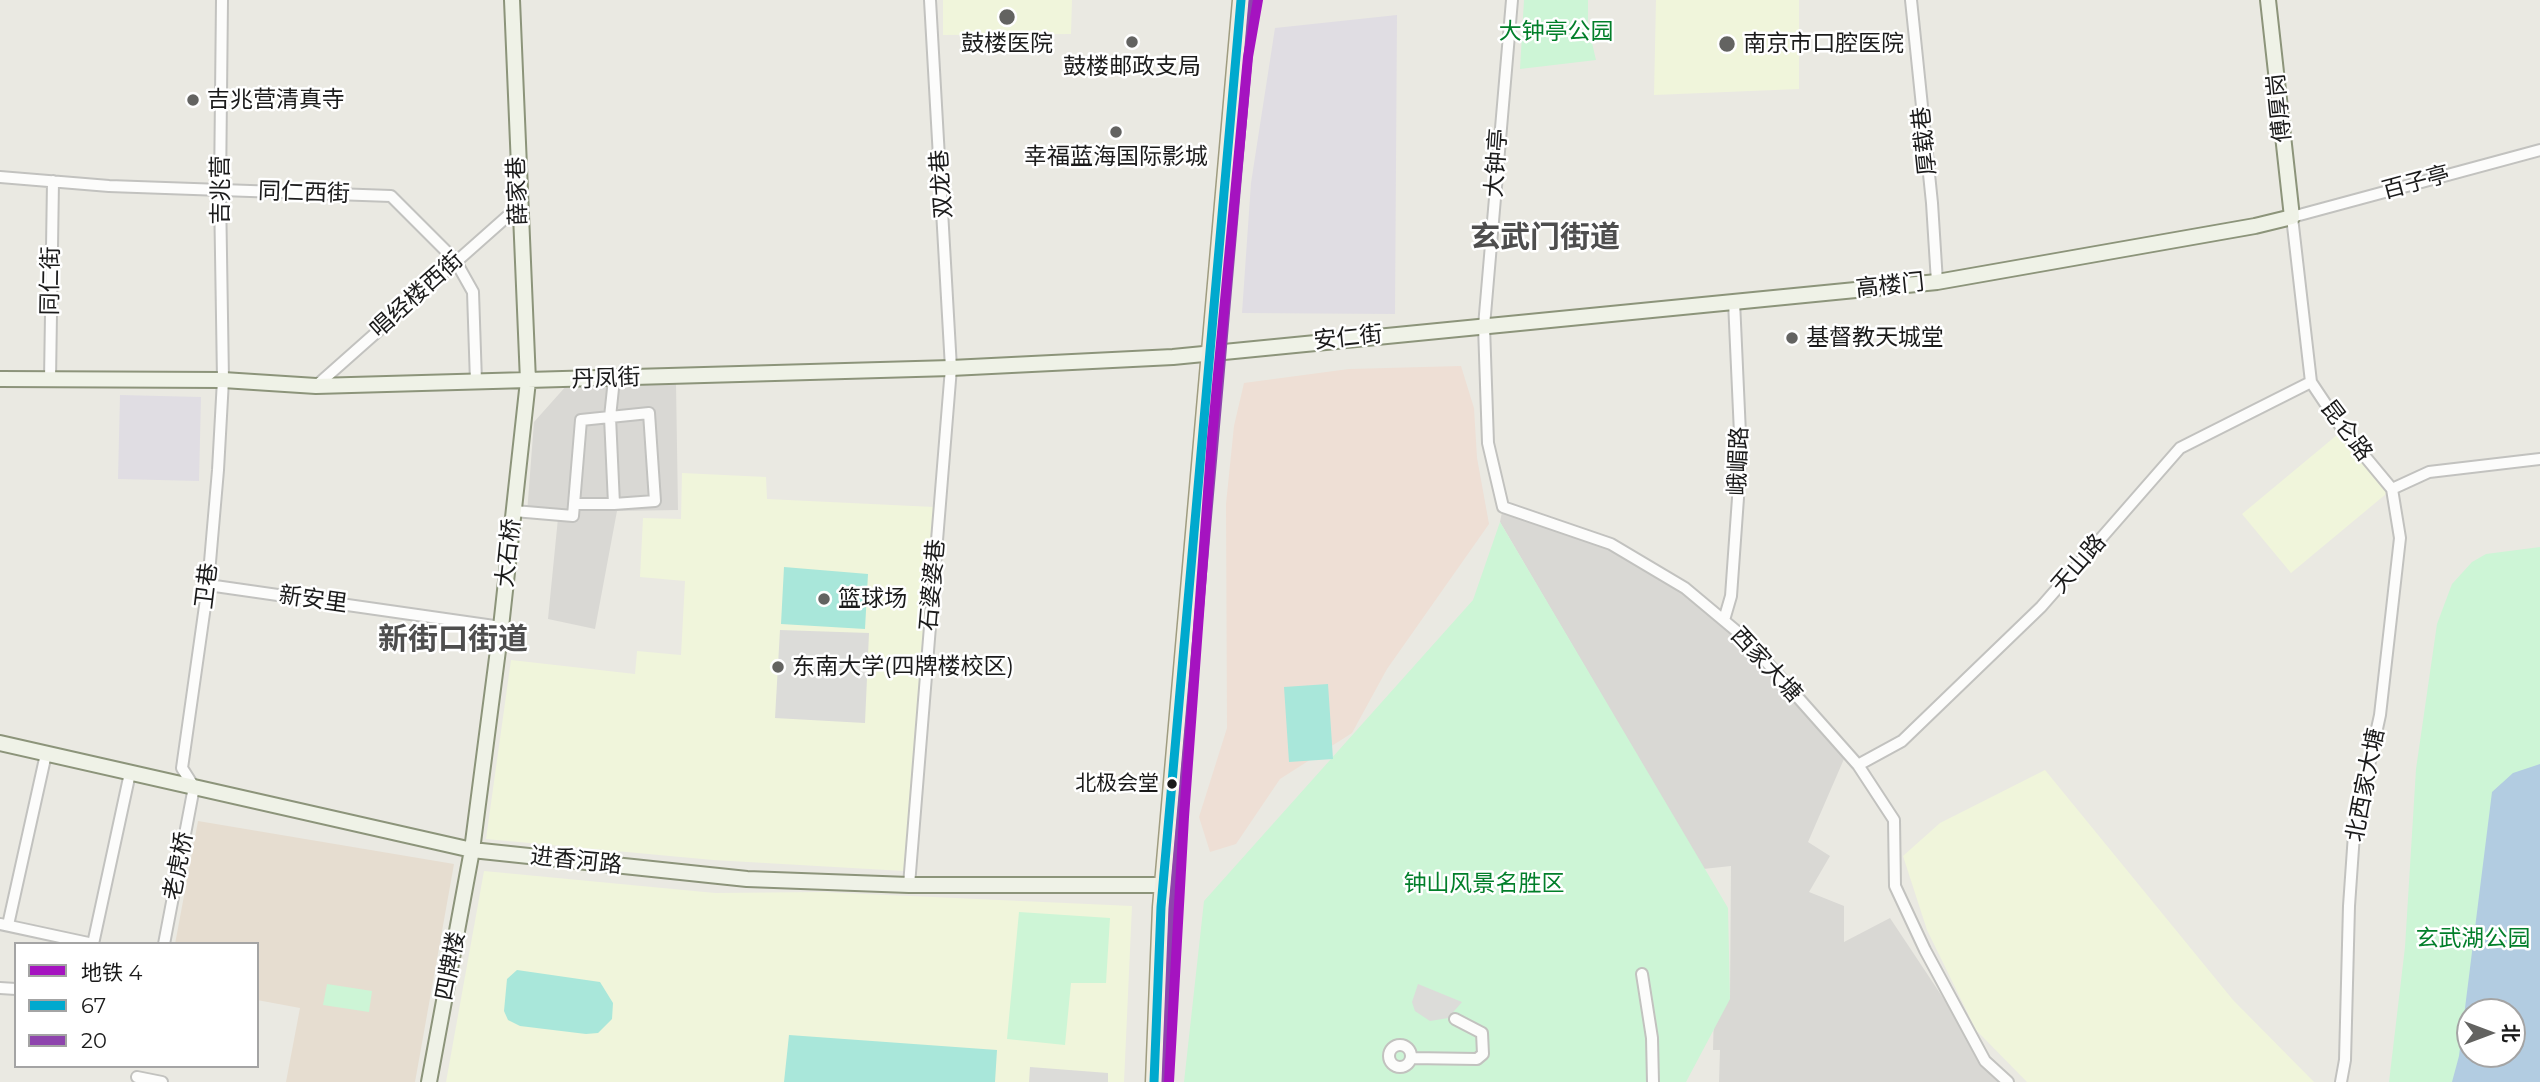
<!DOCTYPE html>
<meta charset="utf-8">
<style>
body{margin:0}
#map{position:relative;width:2540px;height:1082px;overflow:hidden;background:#eae9e2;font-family:Montserrat,"Noto Sans SC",sans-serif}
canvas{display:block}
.legend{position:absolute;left:14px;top:942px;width:245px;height:126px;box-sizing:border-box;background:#fff;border:2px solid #a4a4a4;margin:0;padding:9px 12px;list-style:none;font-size:21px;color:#1b1b1b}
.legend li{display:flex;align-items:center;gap:14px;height:35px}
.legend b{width:35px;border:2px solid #a4a4a4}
.north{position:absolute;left:2456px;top:998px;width:70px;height:70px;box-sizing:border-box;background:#fff;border:2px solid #a4a4a4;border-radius:50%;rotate:90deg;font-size:19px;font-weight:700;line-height:28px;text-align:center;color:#1b1b1b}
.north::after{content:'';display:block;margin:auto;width:24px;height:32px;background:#636361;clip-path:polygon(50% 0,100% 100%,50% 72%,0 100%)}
</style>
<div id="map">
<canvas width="2540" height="1082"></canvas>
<ul class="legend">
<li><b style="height:9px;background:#a513c0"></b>地铁 4</li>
<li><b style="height:9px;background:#00a9ce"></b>67</li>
<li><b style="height:9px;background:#8e44ad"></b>20</li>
</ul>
<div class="north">北</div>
</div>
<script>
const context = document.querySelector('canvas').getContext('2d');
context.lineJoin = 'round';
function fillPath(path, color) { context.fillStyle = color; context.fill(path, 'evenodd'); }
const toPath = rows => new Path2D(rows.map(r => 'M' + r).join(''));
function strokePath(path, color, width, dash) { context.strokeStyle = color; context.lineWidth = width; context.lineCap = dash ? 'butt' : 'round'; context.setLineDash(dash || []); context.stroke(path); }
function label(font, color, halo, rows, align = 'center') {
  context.font = font + ' Montserrat,"Noto Sans SC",sans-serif'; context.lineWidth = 5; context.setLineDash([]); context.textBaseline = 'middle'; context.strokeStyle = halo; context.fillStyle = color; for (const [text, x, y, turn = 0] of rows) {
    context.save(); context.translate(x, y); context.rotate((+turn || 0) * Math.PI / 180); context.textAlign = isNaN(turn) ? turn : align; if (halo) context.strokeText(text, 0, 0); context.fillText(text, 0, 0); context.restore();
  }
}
const residential = toPath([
 [676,383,678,510,617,511,595,629,548,619,558,518,527,513,534,422,567,385],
 [1503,507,1611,544,1685,588,1746,639,1847,752,1808,842,1830,856,1809,892,1844,906,1844,942,1890,918,1985,1061,2005,1082,1719,1082,1720,1050,1713,1050,1714,1011,1730,998,1731,866,1703,869,1500,522]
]);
const commercial = toPath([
 [1461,366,1474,408,1477,458,1489,524,1387,669,1352,733,1280,779,1236,844,1210,852,1199,817,1227,728,1226,504,1234,426,1244,383,1349,369]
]);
const education = toPath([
 [943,0,1072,0,1071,34,943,35],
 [1656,0,1799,0,1799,89,1654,95],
 [2343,430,2392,489,2291,573,2242,514],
 [682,473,766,477,767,499,934,507,904,871,713,860,486,839,511,660,635,674,637,651,681,655,685,581,640,577,643,518,681,519],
 [2045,770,2233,1000,2314,1082,2027,1082,1976,1030,1927,930,1903,856,1940,823],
 [484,871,715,893,822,892,1132,906,1124,1082,446,1082]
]);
const military = toPath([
 [198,821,454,864,415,1082,286,1082,300,1008,257,1000,257,944,175,944]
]);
const park = toPath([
 [1524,0,1588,0,1588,26,1596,60,1520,69],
 [1500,522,1728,908,1730,999,1686,1082,1184,1082,1204,901,1473,600],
 [2540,547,2540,1082,2389,1082,2405,947,2416,769,2437,624,2452,584,2472,562,2486,554],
 [2470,1012,2512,1012,2512,1054,2470,1054],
 [1019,912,1110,918,1106,983,1071,983,1065,1045,1007,1039],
 [327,984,372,991,369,1012,323,1005]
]);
const pitch = toPath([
 [784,567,868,574,865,629,781,624],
 [1328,684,1333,759,1289,762,1284,687],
 [517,970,600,982,613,1003,612,1019,598,1033,586,1034,520,1026,508,1020,504,1011,507,979],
 [789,1035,997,1050,995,1082,784,1082]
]);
const parking = toPath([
 [780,630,869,633,865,723,775,718],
 [1418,984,1462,1002,1448,1018,1430,1021,1415,1011,1412,1002],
 [1030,1067,1108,1073,1108,1082,1029,1082]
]);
const plaza = toPath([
 [1397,15,1395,314,1242,313,1251,183,1275,28],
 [120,395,201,397,199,481,118,479]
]);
const water = toPath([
 [2540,764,2540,1082,2452,1082,2459,1056,2492,792,2513,773],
 [2470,1012,2512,1012,2512,1054,2470,1054]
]);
const street = toPath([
 [1512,0,1484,326,1488,443,1503,507,1611,544,1685,588,1746,639,1858,765,1894,820,1895,886,1925,950,1985,1061,2008,1082],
 [1911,0,1932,203,1937,282],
 [0,177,109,186,391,196,455,260,473,292,476,382],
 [50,380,53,181],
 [316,386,519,206],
 [2392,489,2429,472,2540,459],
 [574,504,614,504,610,417,649,413,655,501,614,504],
 [514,511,573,516,581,420,610,417,614,379],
 [208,585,501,627],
 [1724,620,1731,596,1741,456,1734,301],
 [1858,765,1902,741,2041,607,2180,448,2311,382],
 [909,885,951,368,930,0],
 [0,924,93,944,130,773],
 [8,925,46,754],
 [164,944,194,787,182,768,208,585,218,470,223,380,220,191,222,0],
 [1642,974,1652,1038,1653,1082],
 [0,988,16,989],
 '1389 1056a11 11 0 1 1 22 0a11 11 0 1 1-22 0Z',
 [1411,1058,1477,1059,1483,1054,1482,1033,1455,1019],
 [137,1077,162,1082],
 [2341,1082,2345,1060,2349,906,2354,834,2380,715,2400,538,2392,489,2343,430,2311,382,2292,217,2540,150]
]);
const secondary = toPath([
 [0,379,223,380,316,386,951,368,1173,357,1937,282,2255,226,2292,217,2268,0],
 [0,743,472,850,747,879,909,885,1163,885],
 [429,1082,472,850,501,627,528,381,512,0]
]);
const primary = toPath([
 [1154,1082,1161,907,1241,0]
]);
const bus1 = toPath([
 [1154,1082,1161,907,1241,0]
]);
const bus2 = toPath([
 [1166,1082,1173,908,1253,1]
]);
const metro1 = toPath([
 [1169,1082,1184,817,1212,438,1248,57,1258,0]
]);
const markers = [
 [1007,17,9,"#636361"],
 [1132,42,7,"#636361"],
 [1727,44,9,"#636361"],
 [193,100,7,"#636361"],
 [1116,132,7,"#636361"],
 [1792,338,7,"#636361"],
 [824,599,7,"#636361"],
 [778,667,7,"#636361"],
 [1172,784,6,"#1b1b1b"]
];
const busNames = [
 ["北极会堂",1159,784]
];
const parkNames = [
 ["大钟亭公园",1556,32],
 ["钟山风景名胜区",1484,884],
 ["玄武湖公园",2473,939]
];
const poiNames = [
 ["鼓楼医院",1007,44,"center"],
 ["南京市口腔医院",1743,44],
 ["鼓楼邮政支局",1132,67,"center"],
 ["吉兆营清真寺",207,100],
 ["幸福蓝海国际影城",1116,157,"center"],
 ["基督教天城堂",1806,338],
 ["篮球场",838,599],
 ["东南大学(四牌楼校区)",792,667]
];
const streetNames = [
 ["傅厚岗",2280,108,-96],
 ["厚载巷",1925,141,-96],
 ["大钟亭",1497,163,-86],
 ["百子亭",2416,183,-15],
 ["双龙巷",942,184,-94],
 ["吉兆营",221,190,-90],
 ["薛家巷",518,191,-92],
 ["同仁西街",304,193,2],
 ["同仁街",51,281,-89],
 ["高楼门",1890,286,-6],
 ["唱经楼西街",417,295,-42],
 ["安仁街",1348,338,-6],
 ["丹凤街",606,379,-2],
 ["昆仑路",2346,431,53],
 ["峨嵋路",1739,461,-88],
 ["大石桥",509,553,-84],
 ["天山路",2079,564,-49],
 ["石婆婆巷",933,585,-85],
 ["卫巷",207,586,-83],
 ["新安里",313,600,8],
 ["西家大塘",1766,665,47],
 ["北西家大塘",2366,785,-79],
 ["进香河路",576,861,6],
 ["老虎桥",179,866,-79],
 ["四牌楼",451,966,-79]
];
const districtNames = [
 ["玄武门街道",1545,238],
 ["新街口街道",453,640]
];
fillPath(residential, '#d9d8d4');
fillPath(commercial, '#eedfd5');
fillPath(education, '#f0f5db');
fillPath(military, '#e6ddd0');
fillPath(park, '#cdf5d6');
fillPath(pitch, '#a9e7da');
fillPath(parking, '#dcdcd9');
fillPath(plaza, '#e0dde3');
fillPath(water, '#b2cce1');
strokePath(street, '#c2c2bf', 14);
strokePath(secondary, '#8c947a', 18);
strokePath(primary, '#9f9c80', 19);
strokePath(street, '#fcfcfb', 10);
strokePath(secondary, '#eff2e7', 14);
strokePath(primary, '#f0ede1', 16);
strokePath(bus1, '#00a9ce', 9);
strokePath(bus2, '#8e44ad', 9);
strokePath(metro1, '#a513c0', 10);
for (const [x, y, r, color] of markers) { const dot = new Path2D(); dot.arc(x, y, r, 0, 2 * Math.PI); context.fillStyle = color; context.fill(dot); strokePath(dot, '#fff', 2.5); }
label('21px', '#1b1b1b', '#fff', busNames, 'right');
label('23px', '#027f2a', '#fff', parkNames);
label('23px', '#1b1b1b', '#fff', poiNames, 'left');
label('23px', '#1b1b1b', '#fff', streetNames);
label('bold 30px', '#4e4e4e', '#fff', districtNames);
</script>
